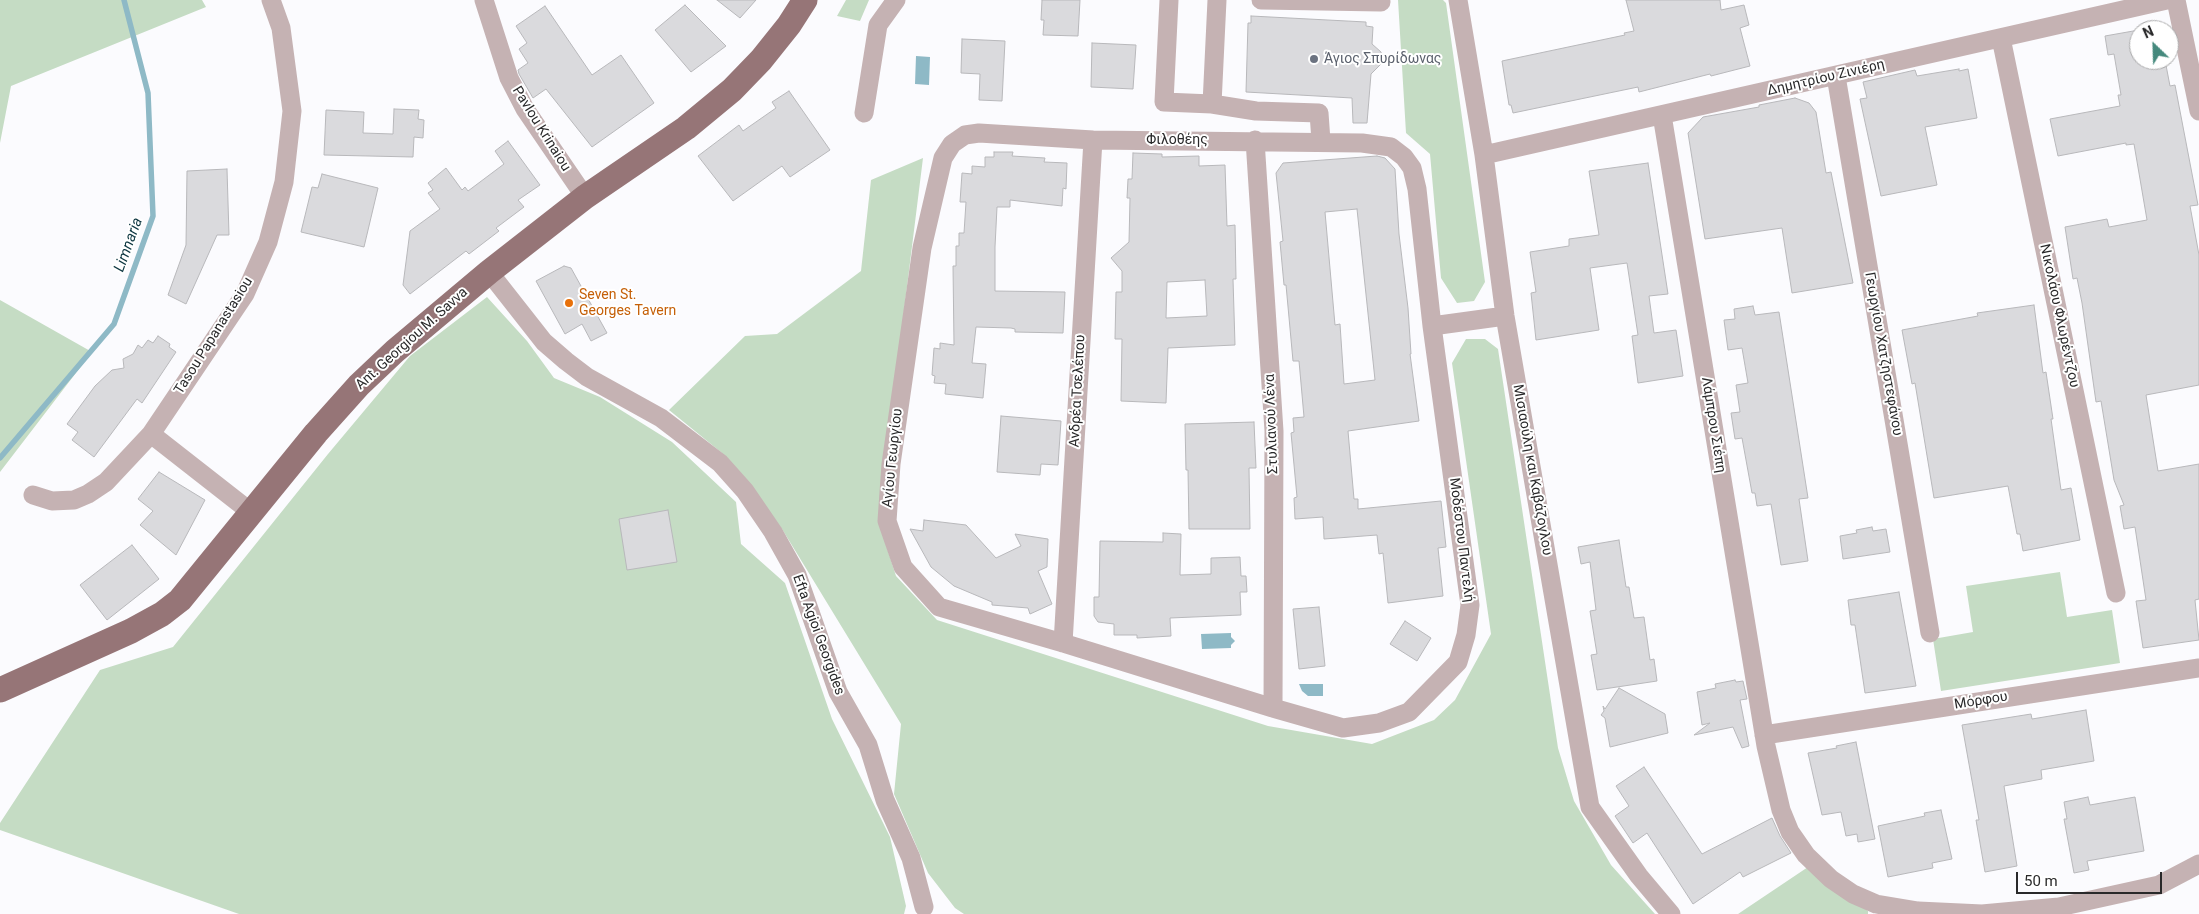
<!DOCTYPE html>
<meta charset="utf-8">
<style>
body{margin:0}
#map{position:relative;width:2199px;height:914px;overflow:hidden;background:#fbfbfe;font-family:Roboto,sans-serif}
canvas{display:block}
.north{position:absolute;left:2129px;top:20px;width:50px;height:50px;box-sizing:border-box;background:#fff;border:1px solid #a9a9aa;border-radius:50%;rotate:336deg;font-size:14px;font-weight:700;line-height:20px;text-align:center;color:#29292a}
.north::after{content:'';display:block;margin:auto;width:18px;height:22px;background:#45897d;clip-path:polygon(50% 0,100% 100%,50% 72%,0 100%)}
.scale{position:absolute;left:2016px;top:872px;width:146px;height:22px;box-sizing:border-box;border:2px solid #29292a;border-top:0;padding-left:6px;font-size:15px;line-height:18px;white-space:nowrap;color:#29292a;-webkit-text-stroke:4px #fff;paint-order:stroke}
</style>
<div id="map">
<canvas width="2199" height="914"></canvas>
<div class="north">N</div>
<div class="scale">50 m</div>
</div>
<script>
const context = document.querySelector('canvas').getContext('2d');
context.lineJoin = 'round';
function fillPath(path, color) { context.fillStyle = color; context.fill(path, 'evenodd'); }
const toPath = rows => new Path2D(rows.map(r => 'M' + r).join(''));
function strokePath(path, color, width, dash) { context.strokeStyle = color; context.lineWidth = width; context.lineCap = dash ? 'butt' : 'round'; context.setLineDash(dash || []); context.stroke(path); }
function label(font, color, halo, rows, align = 'center') {
  context.font = font + ' Roboto,sans-serif'; context.lineWidth = 4; context.setLineDash([]); context.textBaseline = 'middle'; context.strokeStyle = halo; context.fillStyle = color; for (const [text, x, y, turn = 0] of rows) {
    context.save(); context.translate(x, y); context.rotate((+turn || 0) * Math.PI / 180); context.textAlign = isNaN(turn) ? turn : align; if (halo) context.strokeText(text, 0, 0); context.fillText(text, 0, 0); context.restore();
  }
}
const green = toPath([
 [0,0,202,0,206,7,11,86,0,143],
 [846,0,869,0,860,21,837,16],
 [1398,0,1443,0,1446,3,1485,282,1474,301,1457,303,1441,278,1430,154,1406,133],
 [923,158,878,520,896,576,937,620,1268,726,1372,744,1434,720,1455,700,1491,634,1452,363,1466,339,1485,339,1498,349,1558,748,1574,801,1611,865,1655,914,964,914,955,908,928,873,894,794,901,724,782,529,722,453,669,410,745,336,777,334,861,271,871,180],
 [487,297,527,341,554,378,600,397,672,442,736,502,741,544,785,583,832,719,890,837,906,906,904,914,239,914,0,830,0,823,100,670,173,647,328,454,410,356],
 [0,300,92,352,0,472],
 [2060,572,2067,617,2112,610,2120,663,1941,691,1933,639,1973,632,1966,586],
 [1808,867,1868,911,1868,914,1738,914]
]);
const water = toPath([
 [916,56,930,57,929,85,915,84],
 [1231,633,1231,637,1235,641,1231,645,1231,648,1202,649,1201,634],
 [1299,684,1323,684,1323,696,1308,696,1302,691]
]);
const stream = toPath([
 [0,458,114,324,153,216,148,93,124,0]
]);
const building = toPath([
 [717,0,756,0,740,18,717,0],
 [1042,0,1080,0,1078,36,1043,35,1044,20,1041,20,1042,0],
 [1626,0,1720,0,1721,10,1744,5,1749,25,1740,28,1750,66,1711,76,1710,74,1639,92,1638,87,1513,113,1511,105,1509,105,1502,61,1625,35,1624,33,1634,31,1626,0],
 [685,5,726,46,691,72,655,30,685,5],
 [545,6,592,75,621,55,654,103,592,147,546,89,533,98,519,74,518,70,528,63,519,49,527,43,516,26,545,6],
 [1251,16,1366,22,1366,26,1373,27,1372,44,1381,52,1383,62,1371,74,1367,123,1353,123,1352,98,1246,92,1248,23,1251,23,1251,16],
 [2139,30,2139,60,2165,60,2170,86,2175,85,2198,205,2190,206,2199,255,2199,385,2146,395,2158,471,2199,464,2199,599,2195,600,2199,640,2143,648,2136,601,2146,600,2135,527,2124,529,2120,506,2124,505,2114,480,2101,401,2096,402,2082,303,2077,278,2073,279,2065,227,2107,219,2109,227,2147,220,2134,144,2126,145,2126,143,2058,156,2050,119,2120,106,2118,95,2121,95,2114,54,2108,55,2105,36,2139,30],
 [962,39,1005,41,1002,101,979,100,980,74,961,73,962,39],
 [1092,43,1136,45,1133,89,1091,87,1092,43],
 [1959,69,1959,71,1968,69,1977,118,1925,127,1937,185,1881,196,1860,99,1867,98,1863,82,1915,70,1917,76,1959,69],
 [789,91,830,150,790,177,782,166,733,201,698,156,739,125,743,131,776,108,772,102,789,91],
 [1795,98,1809,103,1816,112,1826,173,1831,172,1853,283,1792,293,1782,228,1705,239,1688,133,1703,117,1759,107,1759,105,1795,98],
 [394,109,419,110,418,119,424,120,423,138,414,137,413,157,324,155,326,110,364,112,363,133,393,134,394,109],
 [508,141,540,185,518,200,524,207,496,228,499,231,469,254,466,251,410,294,403,285,410,231,440,209,428,193,433,190,428,183,446,168,462,190,465,187,468,191,504,164,495,151,508,141],
 [994,152,1013,152,1012,156,1045,158,1044,162,1067,163,1066,189,1063,188,1062,206,1010,200,1010,207,997,207,995,247,995,291,1065,292,1063,333,1015,332,1015,329,1011,328,976,327,972,363,986,364,983,398,945,394,946,384,934,383,935,376,932,375,934,348,940,349,940,343,954,345,953,266,956,266,956,246,959,246,959,233,964,233,966,202,960,202,962,173,972,174,972,166,985,167,985,157,994,157,994,152],
 [1133,153,1162,154,1162,157,1199,156,1199,166,1225,165,1227,226,1235,225,1236,279,1233,279,1235,345,1168,348,1166,403,1121,401,1122,339,1115,339,1116,292,1122,292,1122,271,1111,258,1129,242,1130,198,1127,198,1128,179,1132,179,1133,153],
 [1205,280,1207,316,1166,318,1167,282,1205,280],
 [1377,156,1385,158,1395,169,1399,234,1408,308,1411,354,1410,354,1419,421,1348,431,1354,499,1358,499,1358,509,1441,501,1446,547,1438,548,1443,596,1388,603,1383,553,1379,554,1377,535,1324,539,1323,517,1295,519,1294,498,1297,497,1291,433,1294,432,1293,418,1304,417,1299,361,1293,361,1286,285,1284,285,1280,242,1283,241,1276,173,1283,163,1377,156],
 [1357,209,1375,380,1344,384,1340,324,1335,325,1325,212,1357,209],
 [1648,163,1668,294,1649,296,1654,333,1676,330,1683,376,1638,383,1632,336,1638,335,1627,263,1590,268,1599,330,1536,340,1531,293,1536,292,1530,252,1569,246,1569,239,1599,235,1589,171,1648,163],
 [227,169,229,235,217,235,186,304,168,295,186,245,187,171,227,169],
 [322,174,378,188,364,247,301,232,312,187,318,188,322,174],
 [564,266,571,268,607,333,591,341,582,324,565,334,536,281,564,266],
 [2034,305,2043,373,2046,372,2053,419,2051,419,2061,490,2071,488,2080,540,2023,551,2020,534,2017,534,2008,486,1934,498,1915,383,1912,384,1902,330,1978,316,1977,313,2034,305],
 [1753,306,1755,315,1779,312,1808,498,1799,499,1808,561,1781,565,1771,504,1757,506,1755,493,1752,493,1742,438,1735,439,1731,413,1740,412,1736,385,1748,383,1742,348,1728,350,1724,320,1735,319,1734,309,1753,306],
 [158,336,170,344,169,347,176,352,142,403,137,399,94,457,72,440,78,432,67,424,95,386,112,370,124,368,123,359,133,354,138,345,142,348,148,340,153,343,158,336],
 [1001,416,1061,421,1058,465,1041,464,1040,475,997,472,1001,416],
 [1254,422,1256,468,1249,468,1250,529,1189,529,1188,470,1186,470,1185,424,1254,422],
 [159,472,205,500,176,555,140,525,153,511,138,499,159,472],
 [668,510,677,562,627,570,619,519,668,510],
 [924,520,966,525,996,558,1021,546,1015,534,1048,539,1047,567,1038,571,1052,604,1030,614,1028,608,992,605,992,602,954,586,931,567,910,529,923,531,924,520],
 [1872,527,1873,531,1886,529,1890,552,1843,559,1840,536,1857,533,1856,530,1872,527],
 [1163,533,1181,534,1180,575,1211,574,1211,558,1240,557,1241,576,1246,576,1247,592,1240,592,1241,615,1170,618,1171,636,1137,638,1137,635,1114,635,1114,624,1098,622,1094,616,1094,597,1099,597,1100,541,1163,542,1163,533],
 [1619,540,1626,587,1629,587,1634,618,1644,617,1650,660,1654,659,1657,681,1597,690,1591,655,1597,654,1590,611,1596,610,1590,562,1581,564,1578,547,1619,540],
 [132,545,159,579,107,620,80,585,132,545],
 [1899,592,1916,686,1865,693,1855,625,1851,625,1848,600,1899,592],
 [1319,607,1325,666,1299,669,1293,609,1319,607],
 [1405,621,1431,638,1417,661,1390,644,1405,621],
 [1735,680,1736,682,1743,681,1747,699,1740,700,1749,746,1742,748,1733,727,1694,735,1710,723,1702,725,1697,692,1716,688,1715,684,1735,680],
 [1619,688,1665,714,1668,733,1610,747,1605,718,1601,715,1604,711,1603,706,1605,709,1619,688],
 [2086,710,2094,761,2041,770,2042,779,2004,786,2017,866,1985,872,1976,820,1979,820,1962,725,2031,714,2032,719,2086,710],
 [1856,742,1875,839,1858,842,1857,834,1846,836,1841,812,1822,815,1808,753,1837,748,1836,746,1856,742],
 [1644,767,1702,854,1772,818,1780,836,1791,853,1743,877,1740,872,1693,904,1647,833,1633,843,1615,816,1629,806,1616,786,1644,767],
 [2088,797,2090,805,2135,797,2144,851,2087,861,2089,870,2074,873,2064,819,2067,819,2064,802,2088,797],
 [1941,810,1952,859,1932,863,1933,868,1888,877,1878,826,1925,816,1924,813,1941,810]
]);
const minor = toPath([
 [484,0,509,78,525,109,585,197],
 [1169,0,1164,102,1212,104,1256,111,1319,113,1321,141],
 [1261,0,1381,2],
 [1458,0,1484,155,1505,316,1590,807,1639,876,1671,914],
 [2176,0,2199,111],
 [2001,38,2116,593],
 [1836,76,1930,633],
 [1212,104,1217,0],
 [864,113,878,25,896,0],
 [1662,115,1766,746,1781,810,1790,832,1806,855,1831,879,1853,894,1876,904,1918,911,1982,914,2059,907,2159,885,2199,864],
 [979,133,1093,140,1362,143,1391,147,1404,157,1412,168,1417,189,1432,326,1470,605,1466,635,1458,662,1409,712,1379,723,1343,728,1273,708,1063,643,939,607,903,567,887,521,891,464,922,248,943,158,952,144,965,135,979,133],
 [1255,140,1274,431,1273,708],
 [1484,155,2167,0],
 [489,272,544,342,566,361,587,377,661,418,720,463,745,491,773,532,797,575,838,692,868,745,885,800,911,858,924,907],
 [1432,326,1505,316],
 [151,434,252,513],
 [33,495,52,501,74,500,88,494,106,482,151,434,245,294,268,242,284,182,292,111,281,28,271,0],
 [1063,643,1093,140],
 [1764,735,2199,668]
]);
const major = toPath([
 [0,690,131,631,162,614,180,600,316,433,359,385,395,351,489,272,585,197,686,128,732,90,761,60,789,25,805,0]
]);
const markers = [
 [1314,59,5,"#6b7280"],
 [569,303,5,"#e8710a"]
];
const worshipNames = [
 ["Άγιος Σπυρίδωνας",1324,59]
];
const streetNames = [
 ["Δημητρίου Ζινιέρη",1826,78,-13],
 ["Pavlou Krinaiou",541,129,58],
 ["Φιλοθέης",1177,140],
 ["Νικολάου Φλωρέντζου",2059,316,78],
 ["Tasou Papanastasiou",214,336,-58],
 ["Ant. Georgiou M. Savva",412,339,-42],
 ["Γεωργίου Χατζηστεφάνου",1883,354,80],
 ["Ανδρέα Τσελέπου",1078,391,-87],
 ["Στυλιανού Λένα",1272,424,-92],
 ["Λάμπρου Σιέπη",1713,425,81],
 ["Αγίου Γεωργίου",893,458,-84],
 ["Μισιαούλη και Καβάζογλου",1532,470,80],
 ["Μοδέστου Παντελή",1461,540,83],
 ["Efta Agioi Georgides",818,635,70],
 ["Μόρφου",1981,701,-9]
];
const foodNames = [
 ["Seven St.",579,295],
 ["Georges Tavern",579,311]
];
const waterNames = [
 ["Limnaria",129,245,-70]
];
fillPath(green, '#c5dcc4');
fillPath(water, '#8eb9c6');
strokePath(stream, '#8eb9c6', 5.5);
fillPath(building, '#dadadd');
strokePath(building, '#b8b8bb', 1);
strokePath(minor, '#c5b2b3', 19);
strokePath(major, '#967577', 25);
for (const [x, y, r, color] of markers) { const dot = new Path2D(); dot.arc(x, y, r, 0, 2 * Math.PI); context.fillStyle = color; context.fill(dot); strokePath(dot, '#fff', 2); }
label('14px', '#5b616d', '#fff', worshipNames, 'left');
label('14px', '#29292a', '#fff', streetNames);
label('14px', '#c56008', '#fff', foodNames, 'left');
label('italic 15px', '#0d3640', '#fff', waterNames);
</script>
